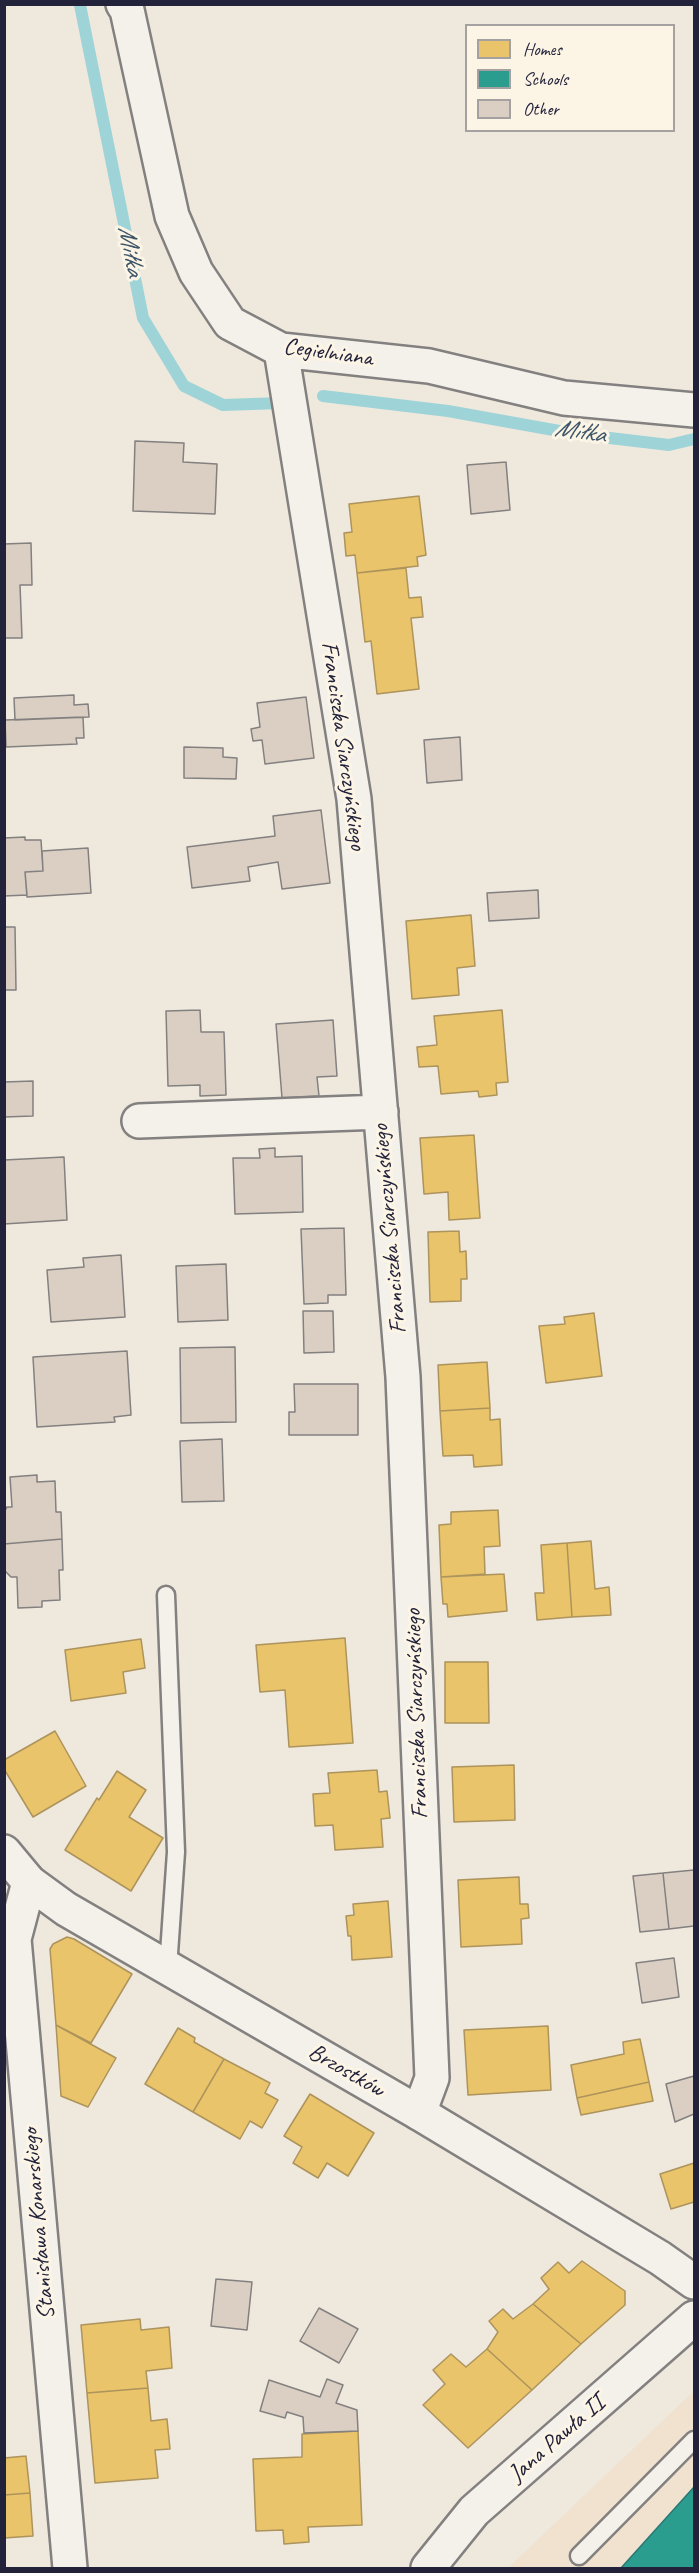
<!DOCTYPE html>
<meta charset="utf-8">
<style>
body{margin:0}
#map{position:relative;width:699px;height:2573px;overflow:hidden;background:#efe8dd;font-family:Caveat,sans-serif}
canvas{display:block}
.frame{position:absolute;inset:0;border:6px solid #22223b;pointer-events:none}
.legend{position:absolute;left:465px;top:24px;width:210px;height:108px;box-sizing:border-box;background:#fcf5e5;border:2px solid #a5a1a1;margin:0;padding:8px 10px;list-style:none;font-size:18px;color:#22223b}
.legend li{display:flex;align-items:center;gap:12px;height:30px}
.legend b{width:30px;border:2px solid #a5a1a1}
</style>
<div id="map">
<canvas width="699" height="2573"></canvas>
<div class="frame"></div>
<ul class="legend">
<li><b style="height:16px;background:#e9c46a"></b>Homes</li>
<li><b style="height:16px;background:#2a9d8f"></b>Schools</li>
<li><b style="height:16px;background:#dacfc2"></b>Other</li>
</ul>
</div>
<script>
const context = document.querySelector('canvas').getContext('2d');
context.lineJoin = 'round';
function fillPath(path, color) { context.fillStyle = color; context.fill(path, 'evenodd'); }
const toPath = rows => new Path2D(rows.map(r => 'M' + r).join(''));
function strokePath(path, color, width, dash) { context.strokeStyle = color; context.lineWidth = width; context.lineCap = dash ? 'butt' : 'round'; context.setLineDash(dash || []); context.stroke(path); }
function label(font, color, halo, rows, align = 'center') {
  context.font = font + ' Caveat,sans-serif'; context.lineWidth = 6; context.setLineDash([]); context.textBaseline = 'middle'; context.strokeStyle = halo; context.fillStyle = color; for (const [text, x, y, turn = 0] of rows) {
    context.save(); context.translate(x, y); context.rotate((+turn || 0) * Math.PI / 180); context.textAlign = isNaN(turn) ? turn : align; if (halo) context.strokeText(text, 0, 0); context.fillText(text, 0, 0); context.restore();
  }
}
const built = toPath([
 [694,2391,694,2568,508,2568]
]);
const homes = toPath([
 [419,496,426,555,417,557,418,566,357,573,355,555,346,556,344,533,352,532,349,504,419,496],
 [406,568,409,598,421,597,423,617,411,618,419,689,377,694,371,641,365,642,357,573,406,568],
 [471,915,475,966,457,968,459,995,412,999,406,921,471,915],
 [502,1010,508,1082,496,1083,497,1095,479,1097,478,1091,441,1094,438,1066,419,1067,417,1047,437,1045,434,1016,502,1010],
 [474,1135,480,1218,449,1220,448,1192,424,1194,420,1138,474,1135],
 [459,1231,460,1252,466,1251,467,1279,461,1279,461,1301,430,1302,428,1232,459,1231],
 [594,1313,602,1376,546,1383,539,1326,565,1324,564,1317,594,1313],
 [487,1362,490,1408,440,1411,438,1365,487,1362],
 [490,1408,490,1420,500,1419,502,1465,474,1467,473,1455,443,1456,440,1411,490,1408],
 [498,1510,500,1546,484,1547,485,1574,441,1577,439,1525,451,1524,451,1512,498,1510],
 [591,1541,595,1589,609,1587,611,1615,572,1617,567,1543,591,1541],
 [567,1543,572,1617,537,1620,535,1593,544,1593,541,1545,567,1543],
 [504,1574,507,1611,448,1617,447,1604,443,1604,441,1577,504,1574],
 [345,1638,353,1743,289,1747,285,1690,260,1692,256,1645,345,1638],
 [141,1639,145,1668,123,1672,126,1693,71,1701,65,1650,141,1639],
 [445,1662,488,1662,489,1723,445,1723,445,1662],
 [55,1731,86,1786,33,1817,4,1769,4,1760,55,1731],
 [514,1765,515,1820,454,1822,452,1767,514,1765],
 [377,1770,379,1792,387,1791,390,1818,381,1819,383,1847,335,1850,333,1825,315,1826,313,1794,330,1793,328,1773,377,1770],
 [117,1771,146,1790,129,1817,163,1838,131,1891,65,1850,97,1798,99,1800,117,1771],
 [519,1877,520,1904,528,1904,529,1918,521,1919,522,1944,461,1947,458,1880,519,1877],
 [388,1901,392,1957,352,1960,351,1936,348,1936,346,1916,354,1915,353,1904,388,1901],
 [67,1937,74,1939,132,1974,91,2043,56,2025,50,1949,53,1944,67,1937],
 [56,2025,116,2058,88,2107,61,2096,56,2025],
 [548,2026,551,2090,468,2095,464,2030,548,2026],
 [178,2028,195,2038,194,2042,224,2059,193,2112,145,2084,178,2028],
 [640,2039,649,2082,577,2098,571,2065,624,2054,623,2042,640,2039],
 [224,2059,270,2083,265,2093,278,2100,262,2128,250,2121,240,2139,193,2112,224,2059],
 [649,2082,653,2101,581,2115,577,2098,649,2082],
 [310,2094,374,2133,348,2176,327,2163,318,2178,293,2163,302,2147,284,2136,310,2094],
 [694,2163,694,2202,671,2209,660,2174,694,2163],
 [582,2261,625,2291,625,2305,581,2344,533,2304,549,2289,541,2278,558,2262,569,2273,582,2261],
 [533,2304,581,2344,532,2390,487,2349,498,2332,489,2321,503,2309,513,2319,533,2304],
 [140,2319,141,2330,169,2327,172,2368,146,2371,148,2388,87,2393,81,2325,140,2319],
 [487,2349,532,2390,468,2448,423,2405,445,2384,433,2370,451,2354,466,2367,487,2349],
 [148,2388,151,2421,167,2419,170,2449,155,2450,158,2478,95,2483,87,2393,148,2388],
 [358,2431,362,2525,308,2527,309,2542,284,2544,283,2530,256,2531,253,2459,302,2457,302,2434,358,2431],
 [26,2456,30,2493,4,2495,4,2458,26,2456],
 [30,2493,33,2536,4,2538,4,2495,30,2493]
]);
const schools = toPath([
 [694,2487,694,2568,621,2568,694,2487]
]);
const stream = toPath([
 [80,5,143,318,184,386,223,405,282,403],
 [323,396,448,411,576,434,669,445,694,439]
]);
const building = toPath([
 [135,441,184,443,183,462,217,464,215,514,133,511,135,441],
 [506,462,510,510,471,514,467,465,506,462],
 [31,543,32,585,20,585,22,638,4,638,4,544,31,543],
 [74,695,74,705,88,704,89,717,15,720,14,698,74,695],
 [306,697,314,758,265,764,262,740,253,741,251,729,260,727,257,703,306,697],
 [83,717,84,738,76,738,77,744,6,747,5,720,83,717],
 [460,737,462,780,427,783,424,740,460,737],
 [184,747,223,748,223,757,237,758,236,779,184,778,184,747],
 [321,810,330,883,282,889,278,862,248,867,250,881,192,888,187,847,275,836,273,816,321,810],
 [25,837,25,840,41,840,43,871,25,872,27,895,4,896,4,838,25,837],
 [88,848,91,893,27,897,25,872,43,871,42,851,88,848],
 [538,890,539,918,489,921,487,893,538,890],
 [4,927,15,927,16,990,4,990,4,927],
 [200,1010,201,1032,224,1032,226,1095,200,1096,200,1085,168,1086,166,1011,200,1010],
 [333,1020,337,1076,317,1077,319,1096,282,1098,276,1024,333,1020],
 [33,1081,33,1116,4,1117,4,1082,33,1081],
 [275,1148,275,1157,302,1156,303,1212,235,1214,233,1158,260,1158,259,1149,275,1148],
 [64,1157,67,1220,4,1224,4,1160,64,1157],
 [344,1228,346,1295,328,1295,328,1303,304,1304,301,1229,344,1228],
 [121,1255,125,1317,51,1322,47,1270,84,1267,83,1258,121,1255],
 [226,1264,228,1320,178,1322,176,1266,226,1264],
 [303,1311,333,1311,334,1352,304,1353,303,1311],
 [235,1347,236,1422,181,1423,180,1348,235,1347],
 [127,1351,131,1415,114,1417,115,1422,37,1427,33,1357,127,1351],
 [294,1384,358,1384,358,1435,289,1435,289,1412,295,1412,294,1384],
 [222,1439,224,1501,182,1502,180,1441,222,1439],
 [37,1475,37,1482,55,1481,56,1512,61,1512,62,1539,4,1544,4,1512,7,1507,12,1507,10,1477,37,1475],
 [62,1539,63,1570,59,1570,60,1600,42,1601,42,1607,18,1608,17,1577,11,1577,4,1570,4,1544,62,1539],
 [694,1870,694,1926,669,1929,663,1873,694,1870],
 [663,1873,669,1929,640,1932,633,1876,663,1873],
 [674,1958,679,1997,642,2003,636,1963,674,1958],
 [694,2076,694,2114,675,2122,666,2084,694,2076],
 [216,2279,252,2282,247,2330,211,2326,216,2279],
 [319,2308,358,2329,339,2363,300,2341,319,2308],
 [327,2379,343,2385,336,2403,357,2410,358,2431,304,2433,303,2417,287,2412,285,2418,260,2411,269,2380,320,2397,327,2379]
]);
const lane = toPath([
 [166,1595,176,1852,168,1968],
 [579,2556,694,2440]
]);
const street = toPath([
 [123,4,127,10,172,216,196,272,230,323,281,350,429,366,564,398,694,410],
 [281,350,354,799,403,1377,432,2078,419,2113],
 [139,1121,381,1112],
 [29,1882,14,1939,70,2568]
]);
const secondary = toPath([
 [4,1852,29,1882,66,1909,419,2113,660,2258,694,2282],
 [428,2568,474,2511,694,2318]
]);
const streetNames = [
 ["Cegielniana",328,353,8],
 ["Franciszka Siarczyńskiego",343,746,82],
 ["Franciszka Siarczyńskiego",390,1229,-95],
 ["Franciszka Siarczyńskiego",417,1714,-92],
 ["Brzostków",346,2071,30],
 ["Stanisława Konarskiego",39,2224,-95],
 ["Jana Pawła II",557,2439,-41]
];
const waterNames = [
 ["Miłka",130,251,79],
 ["Miłka",580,432,8]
];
fillPath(built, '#f0e2ce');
fillPath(homes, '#e9c46a');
strokePath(homes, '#ad935c', 1.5);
fillPath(schools, '#2a9d8f');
strokePath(schools, '#287876', 1.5);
strokePath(stream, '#9ed4d7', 12);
fillPath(building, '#dacfc2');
strokePath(building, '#838080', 1.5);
strokePath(lane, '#838080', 21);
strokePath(street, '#838080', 38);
strokePath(secondary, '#838080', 38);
strokePath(lane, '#f4f0ea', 16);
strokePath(street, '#f4f0ea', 33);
strokePath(secondary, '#f4f0ea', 33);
label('24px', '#22223b', '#fcf5e5', streetNames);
label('italic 26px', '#3d5569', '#fcf5e5', waterNames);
</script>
